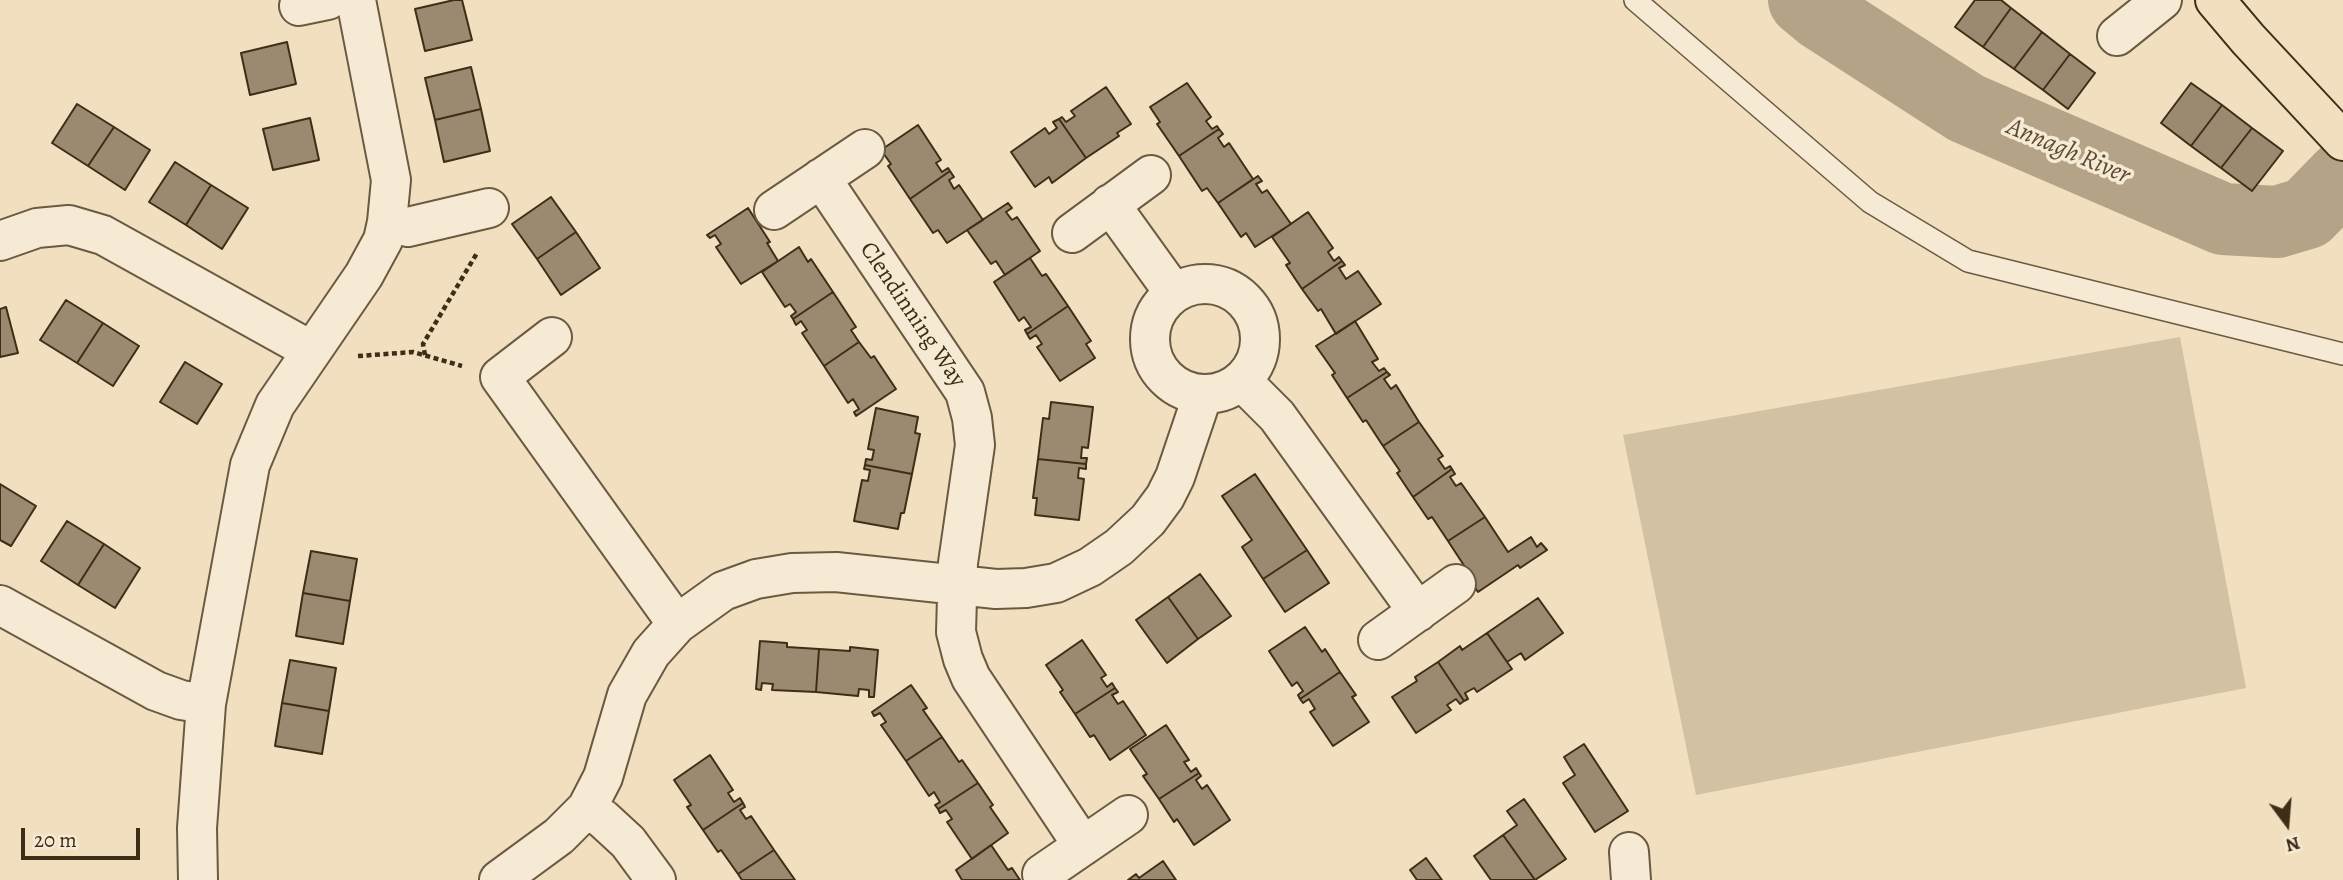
<!DOCTYPE html>
<style>
body{margin:0}
#map{position:relative;width:2343px;height:880px;overflow:hidden;background:#f1dfbf;font-family:Alegreya,serif}
canvas{display:block}
.north{position:absolute;left:2252px;top:789px;width:70px;height:70px;-webkit-text-stroke:5px #f6ead5;paint-order:stroke;rotate:164deg;font-size:19px;font-weight:700;line-height:28px;text-align:center;color:#3e2e18}
.north::after{content:'';display:block;margin:auto;width:24px;height:32px;background:#3e2e18;clip-path:polygon(50% 0,100% 100%,50% 72%,0 100%)}
.scale{position:absolute;left:21px;top:828px;width:119px;height:32px;box-sizing:border-box;border:4px solid #3e2e18;border-top:0;padding-left:9px;font-size:21px;line-height:24px;white-space:nowrap;color:#3e2e18;-webkit-text-stroke:5px #f6ead5;paint-order:stroke}
</style>
<div id="map">
<canvas width="2343" height="880"></canvas>
<div class="north">N</div>
<div class="scale">20 m</div>
</div>
<script>
const context = document.querySelector('canvas').getContext('2d');
context.lineJoin = 'round';
function fillPath(path, color) { context.fillStyle = color; context.fill(path, 'evenodd'); }
const toPath = rows => new Path2D(rows.map(r => 'M' + r).join(''));
function strokePath(path, color, width, dash) { context.strokeStyle = color; context.lineWidth = width; context.lineCap = dash ? 'butt' : 'round'; context.setLineDash(dash || []); context.stroke(path); }
function label(font, color, halo, rows, align = 'center') {
  context.font = font + ' Alegreya,serif'; context.lineWidth = 7; context.setLineDash([]); context.textBaseline = 'middle'; context.strokeStyle = halo; context.fillStyle = color; for (const [text, x, y, turn = 0] of rows) {
    context.save(); context.translate(x, y); context.rotate((+turn || 0) * Math.PI / 180); context.textAlign = isNaN(turn) ? turn : align; if (halo) context.strokeText(text, 0, 0); context.fillText(text, 0, 0); context.restore();
  }
}
const green = toPath([
 [2180,337,2246,688,1696,795,1623,435]
]);
const river = toPath([
 [1804,0,1822,15,1966,108,2223,219,2277,222,2307,213,2343,176]
]);
const building = toPath([
 [454,0,462,0,472,40,425,51,415,9,454,0],
 [1975,0,2001,0,2011,8,1983,47,1955,27,1975,0],
 [2011,8,2042,32,2014,69,1983,47,2011,8],
 [2042,32,2070,54,2043,90,2014,69,2042,32],
 [287,42,296,84,250,95,241,53,287,42],
 [2070,54,2095,73,2068,109,2043,90,2070,54],
 [471,67,481,109,435,120,425,78,471,67],
 [1187,83,1211,117,1206,121,1212,129,1217,126,1219,129,1179,156,1157,124,1160,122,1150,107,1187,83],
 [2191,83,2222,105,2191,146,2161,123,2191,83],
 [1106,87,1131,124,1117,133,1119,136,1086,158,1059,119,1062,117,1066,122,1075,116,1071,111,1106,87],
 [77,104,114,127,88,166,52,143,77,104],
 [2222,105,2252,128,2221,168,2191,146,2222,105],
 [481,109,490,151,444,162,435,120,481,109],
 [310,118,319,160,273,170,263,129,310,118],
 [1059,119,1086,158,1052,183,1049,177,1035,187,1011,152,1045,128,1049,134,1057,128,1053,122,1059,119],
 [918,125,941,160,936,163,942,172,948,168,950,171,910,199,888,166,891,164,881,150,918,125],
 [114,127,150,150,125,190,88,166,114,127],
 [2252,128,2283,151,2252,191,2221,168,2252,128],
 [1219,129,1223,134,1218,138,1224,147,1229,143,1253,179,1218,203,1207,188,1202,191,1179,156,1219,129],
 [175,162,211,185,186,225,149,202,175,162],
 [950,171,954,177,949,180,954,189,959,185,983,220,947,243,938,230,933,233,910,199,950,171],
 [1258,176,1262,181,1256,184,1262,193,1267,190,1291,224,1255,247,1246,233,1241,237,1218,203,1258,176],
 [211,185,248,208,222,249,186,225,211,185],
 [551,197,576,232,537,259,512,224,551,197],
 [1008,203,1012,208,1006,212,1012,220,1017,217,1040,251,1005,275,996,261,991,264,967,230,1008,203],
 [748,208,770,242,767,243,778,261,741,284,716,247,721,244,715,235,710,238,707,235,748,208],
 [1308,212,1333,248,1328,252,1334,261,1339,257,1342,261,1302,289,1286,265,1290,263,1272,237,1308,212],
 [576,232,600,268,561,295,537,259,576,232],
 [799,247,808,262,811,259,833,292,793,319,791,316,796,312,790,304,785,307,762,272,799,247],
 [1030,258,1042,276,1046,274,1068,306,1027,334,1025,330,1031,327,1024,317,1019,321,994,282,1030,258],
 [1342,261,1345,265,1339,268,1346,279,1358,271,1381,304,1336,334,1321,309,1318,311,1302,289,1342,261],
 [833,292,856,327,851,330,859,342,824,366,802,333,807,330,801,321,796,325,793,319,833,292],
 [66,300,103,323,77,363,40,340,66,300],
 [1068,306,1091,341,1086,344,1095,358,1060,381,1037,347,1042,344,1036,335,1030,339,1027,334,1068,306],
 [6,307,18,353,0,357,0,309,6,307],
 [1355,321,1378,359,1372,362,1379,371,1384,368,1387,372,1347,398,1332,375,1335,373,1316,346,1355,321],
 [103,323,139,346,113,386,77,363,103,323],
 [859,342,871,358,874,356,896,389,856,416,854,412,859,409,853,399,848,403,824,366,859,342],
 [185,362,222,384,197,424,160,402,185,362],
 [1387,372,1390,375,1384,379,1391,389,1396,385,1419,422,1383,446,1366,420,1363,422,1347,398,1387,372],
 [1051,402,1093,407,1088,448,1082,447,1081,458,1087,458,1086,464,1038,459,1043,418,1049,419,1051,402],
 [876,408,918,417,915,433,920,434,912,474,865,465,866,459,872,460,874,450,868,449,876,408],
 [1419,422,1443,456,1438,459,1445,469,1450,466,1452,469,1413,497,1397,473,1400,471,1383,446,1419,422],
 [1038,459,1086,464,1086,469,1079,468,1078,478,1084,479,1079,520,1035,515,1037,498,1033,498,1038,459],
 [865,465,912,474,904,513,901,513,898,529,854,521,862,480,868,481,870,470,864,469,865,465],
 [1452,469,1455,474,1450,477,1456,486,1461,483,1485,517,1448,541,1432,517,1428,519,1413,497,1452,469],
 [1255,474,1307,550,1263,579,1242,547,1252,540,1222,496,1255,474],
 [0,484,36,506,11,546,0,540,0,484],
 [1485,517,1508,552,1531,537,1537,547,1541,543,1547,550,1520,568,1518,565,1478,592,1462,569,1465,567,1448,541,1485,517],
 [67,521,104,544,78,585,41,561,67,521],
 [104,544,140,568,115,608,78,585,104,544],
 [1307,550,1329,583,1285,612,1263,579,1307,550],
 [311,551,357,559,350,601,303,593,311,551],
 [1200,574,1231,616,1198,639,1168,597,1200,574],
 [303,593,350,601,343,644,296,636,303,593],
 [1168,597,1198,639,1167,663,1136,620,1168,597],
 [1538,598,1563,633,1525,660,1521,653,1507,662,1487,633,1538,598],
 [1305,627,1322,652,1325,649,1340,672,1300,699,1298,695,1303,691,1297,682,1292,686,1269,651,1305,627],
 [1487,633,1512,669,1477,692,1474,688,1465,693,1468,699,1464,701,1438,662,1460,646,1462,650,1487,633],
 [1082,640,1106,675,1101,678,1107,687,1112,683,1115,688,1075,714,1060,692,1063,690,1046,665,1082,640],
 [760,641,787,643,787,647,819,649,816,692,772,690,773,684,762,683,761,690,756,689,760,641],
 [850,647,878,650,874,697,869,697,869,690,859,689,858,696,816,692,819,649,850,651,850,647],
 [290,660,336,668,329,711,282,703,290,660],
 [1438,662,1464,701,1460,704,1456,699,1447,705,1451,710,1416,733,1392,697,1417,681,1415,677,1438,662],
 [1340,672,1356,695,1352,697,1369,722,1333,746,1310,712,1315,709,1309,699,1303,703,1300,699,1340,672],
 [911,685,927,708,923,710,942,737,906,761,881,725,886,722,880,713,874,716,872,712,911,685],
 [1115,688,1118,692,1112,695,1118,704,1123,701,1146,735,1110,760,1094,735,1090,737,1075,714,1115,688],
 [282,703,329,711,322,754,275,746,282,703],
 [1166,725,1189,760,1184,762,1191,772,1196,768,1199,773,1159,799,1143,776,1147,774,1130,749,1166,725],
 [942,737,959,762,962,760,978,783,938,809,935,805,940,802,934,792,929,796,906,761,942,737],
 [1584,744,1628,811,1595,832,1563,783,1575,775,1564,757,1584,744],
 [710,755,733,790,728,793,734,802,740,798,743,803,703,830,687,807,691,805,674,780,710,755],
 [1199,773,1201,776,1196,780,1202,789,1207,785,1230,820,1194,845,1177,819,1174,822,1159,799,1199,773],
 [978,783,993,805,990,807,1008,833,972,859,947,822,952,819,946,810,940,813,938,809,978,783],
 [1524,799,1566,859,1535,880,1503,835,1517,825,1507,811,1524,799],
 [743,803,745,807,740,810,746,819,751,816,774,850,738,874,721,850,718,852,703,830,743,803],
 [1503,835,1535,880,1491,880,1474,856,1503,835],
 [991,845,1008,870,1012,868,1020,880,962,880,956,870,991,845],
 [774,850,795,880,742,880,738,874,774,850],
 [1426,858,1442,880,1417,880,1410,870,1426,858],
 [1163,861,1176,880,1128,880,1136,874,1139,878,1163,861]
]);
const path = toPath([
 [425,355,423,344,477,253],
 [358,356,413,352,462,366]
]);
const lane = toPath([
 [1635,0,1870,202,1968,261,2343,354]
]);
const street = toPath([
 [299,6,328,0],
 [2117,36,2162,0],
 [821,178,965,392,972,418,975,445,958,563,956,632,963,659,971,678,1083,846],
 [1110,204,1174,293],
 [774,210,865,149],
 [387,222,408,227,489,208],
 [1072,233,1151,175],
 [0,241,37,228,69,225,103,235,312,351],
 '1150 339a55 55 0 1 1 110 0a55 55 0 1 1-110 0Z',
 [552,337,500,377,677,624],
 [1242,381,1277,416,1418,612],
 [0,605,156,691,181,700,206,704],
 [1378,640,1456,584],
 [587,808,603,819,628,842,656,880],
 [1629,852,1631,880],
 [1042,874,1128,815],
 [198,880,197,828,206,704,250,465,275,405,364,275,383,240,387,222,391,180,356,0],
 [499,880,559,836,587,808,603,777,627,695,651,653,677,624,723,591,756,579,792,573,836,572,996,589,1026,588,1056,583,1090,567,1119,547,1148,520,1165,497,1175,477,1203,394]
]);
const highway = toPath([
 [2215,0,2248,39,2343,141]
]);
const streetNames = [
 ["Clendinning Way",912,315,56]
];
const waterNames = [
 ["Annagh River",2068,152,23]
];
fillPath(green, '#d3c1a3');
strokePath(river, '#b4a386', 72);
fillPath(building, '#9b8a6f');
strokePath(building, '#3e2e18', 2);
strokePath(lane, '#6b5a42', 24);
strokePath(street, '#6b5a42', 42);
strokePath(highway, '#3e2e18', 42);
strokePath(path, '#3e2e18', 4.5, [5, 3.5]);
strokePath(lane, '#f6ead5', 21);
strokePath(street, '#f6ead5', 38);
strokePath(highway, '#f1dfbf', 38);
label('24px', '#3e2e18', '#f6ead5', streetNames);
label('italic 26px', '#5c4b34', '#f6ead5', waterNames);
</script>
